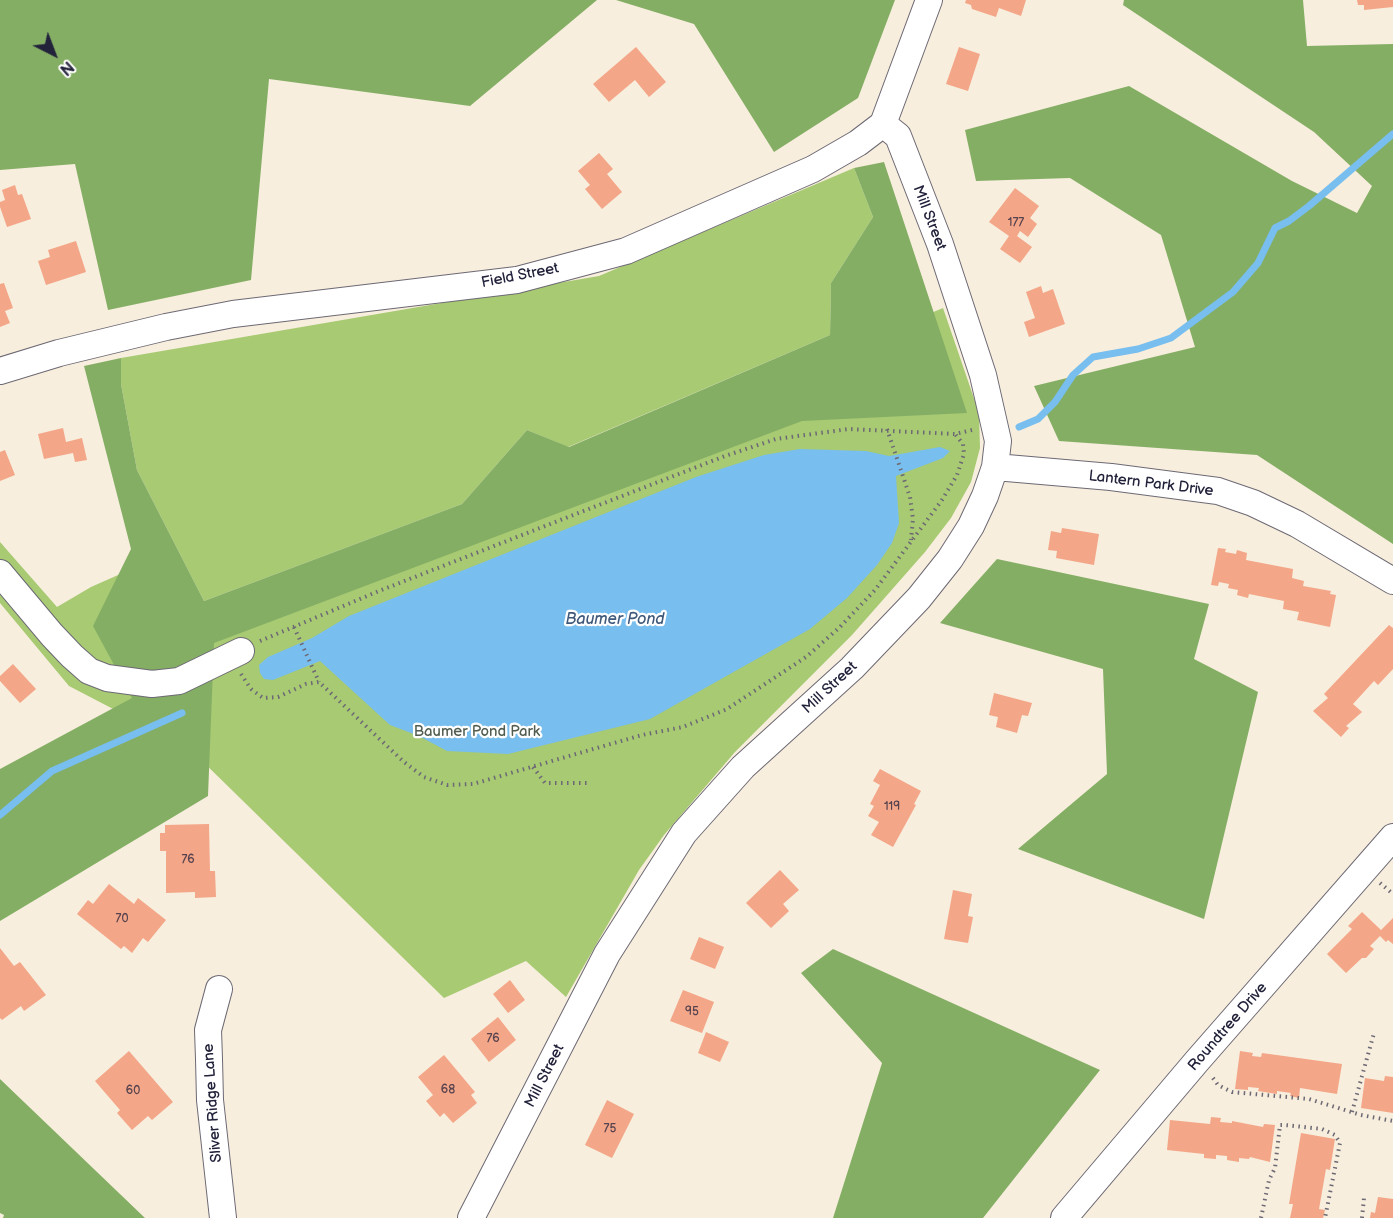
<!DOCTYPE html>
<style>
body{margin:0}
#map{position:relative;width:1393px;height:1218px;overflow:hidden;background:#f7eedd;font-family:"Balsamiq Sans",sans-serif}
canvas{display:block}
.north{position:absolute;left:24px;top:24px;width:60px;height:60px;-webkit-text-stroke:4px #fff;paint-order:stroke;rotate:138deg;font-size:16px;font-weight:700;line-height:24px;text-align:center;color:#22223b}
.north::after{content:'';display:block;margin:auto;width:21px;height:27px;background:#22223b;clip-path:polygon(50% 0,100% 100%,50% 72%,0 100%)}
</style>
<div id="map">
<canvas width="1393" height="1218"></canvas>
<div class="north">N</div>
</div>
<script>
const context = document.querySelector('canvas').getContext('2d');
context.lineJoin = 'round';
function fillPath(path, color) { context.fillStyle = color; context.fill(path, 'evenodd'); }
const toPath = rows => new Path2D(rows.map(r => 'M' + r).join(''));
function strokePath(path, color, width, dash) { context.strokeStyle = color; context.lineWidth = width; context.lineCap = dash ? 'butt' : 'round'; context.setLineDash(dash || []); context.stroke(path); }
function label(font, color, halo, rows, align = 'center') {
  context.font = font + ' "Balsamiq Sans",sans-serif'; context.lineWidth = 4.5; context.setLineDash([]); context.textBaseline = 'middle'; context.strokeStyle = halo; context.fillStyle = color; for (const [text, x, y, turn = 0] of rows) {
    context.save(); context.translate(x, y); context.rotate((+turn || 0) * Math.PI / 180); context.textAlign = isNaN(turn) ? turn : align; if (halo) context.strokeText(text, 0, 0); context.fillText(text, 0, 0); context.restore();
  }
}
const green = toPath([
 [854,168,873,217,831,283,830,335,568,447,527,430,462,504,204,601,137,470,121,384,121,358,599,276],
 [943,308,979,413,980,448,971,482,951,518,925,552,852,635,735,752,664,835,639,870,566,997,526,961,444,998,190,749,69,686,0,603,0,542,57,607,91,587,161,556,198,613,566,465]
]);
const forest = toPath([
 [0,0,597,0,470,106,269,79,251,280,108,310,75,164,0,170],
 [616,0,895,0,858,98,774,152,694,24],
 [1124,0,1303,0,1307,46,1393,44,1393,544,1257,455,1059,441,1034,386,1195,347,1161,235,1070,178,976,181,965,130,1129,86,1292,181,1357,213,1372,186,1314,132,1123,5],
 [884,162,967,413,802,421,214,643,208,796,0,921,0,769,132,698,93,626,131,549,84,366,121,358,121,384,137,470,204,601,462,504,527,430,569,447,830,335,831,283,873,217,854,168],
 [997,559,1209,604,1194,659,1258,692,1204,919,1018,849,1107,774,1103,669,940,623],
 [833,949,1100,1070,983,1218,833,1218,882,1063,801,973],
 [0,1079,145,1218,3,1218,4,1215,0,1213]
]);
const water = toPath([
 [940,447,950,451,943,458,896,476,899,523,892,543,877,565,847,598,810,629,650,719,508,754,447,751,419,736,390,725,320,661,273,680,264,679,260,673,259,665,268,657,312,638,349,616,696,477,764,455,800,449,866,451,889,456]
]);
const stream = toPath([
 [1019,427,1038,419,1055,402,1073,375,1093,357,1138,349,1171,338,1233,292,1258,263,1275,228,1289,221,1309,206,1393,134],
 [0,815,52,771,182,713]
]);
const building = toPath([
 [966,0,1026,0,1021,16,999,8,996,17,972,9,971,5,965,3],
 [1357,0,1393,0,1393,7,1364,10,1364,5,1358,5],
 [636,47,666,82,649,97,635,80,609,102,593,84],
 [959,47,980,54,968,91,946,84],
 [599,153,613,169,607,174,622,192,602,209,585,189,590,185,578,171],
 [15,185,18,195,22,194,31,219,7,227,0,207,0,202,5,200,2,190],
 [1015,188,1039,206,1030,218,1037,224,1028,237,1020,231,1017,236,1032,247,1020,263,1000,249,1009,236,989,222],
 [76,241,86,272,46,285,38,261,50,257,48,250],
 [4,283,13,308,5,311,10,323,0,327,0,284],
 [1041,286,1043,293,1053,289,1065,324,1029,337,1024,322,1035,318,1026,292],
 [63,428,66,442,82,438,87,460,75,462,73,453,44,459,38,434],
 [5,450,15,475,0,481,0,452],
 [1062,528,1099,534,1094,565,1056,558,1057,551,1048,550,1051,531,1061,533],
 [1218,548,1226,549,1225,552,1236,554,1237,550,1247,553,1246,560,1293,569,1292,578,1304,581,1303,586,1331,591,1330,594,1336,595,1330,627,1297,620,1299,612,1283,609,1284,601,1249,594,1248,598,1237,595,1238,590,1228,588,1229,584,1219,582,1218,586,1211,585],
 [1389,625,1393,628,1393,669,1378,685,1374,681,1353,704,1362,712,1346,726,1349,728,1341,737,1313,711,1328,698,1324,694],
 [13,664,36,689,20,703,0,681,0,676],
 [994,693,1032,703,1028,716,1022,715,1017,733,996,727,998,717,989,715],
 [880,769,921,791,914,804,916,805,893,847,871,835,879,822,868,816,874,806,870,804,880,785,873,781],
 [209,824,210,871,215,871,216,897,195,898,195,892,166,893,166,851,160,851,160,833,165,833,165,825],
 [780,870,799,890,783,904,789,911,771,928,746,903],
 [109,884,134,904,138,898,166,920,148,942,143,938,132,953,124,946,121,949,77,914,88,900,93,904],
 [953,890,972,894,968,916,973,917,968,943,944,939],
 [1362,912,1381,930,1393,918,1393,944,1388,940,1386,942,1380,936,1370,946,1374,949,1366,958,1362,958,1346,973,1327,954,1352,929,1348,926],
 [699,937,724,947,715,969,690,959],
 [0,948,14,966,20,962,46,995,24,1011,21,1006,2,1020,0,1018],
 [510,980,525,1000,508,1013,493,994],
 [683,990,714,1002,702,1033,670,1021],
 [498,1017,516,1040,489,1062,471,1039],
 [706,1032,729,1042,720,1062,698,1053],
 [129,1051,173,1102,152,1120,148,1116,132,1130,117,1113,120,1110,95,1081],
 [1240,1051,1253,1053,1252,1056,1261,1057,1262,1053,1342,1064,1337,1094,1300,1088,1299,1098,1290,1096,1291,1093,1277,1091,1277,1094,1258,1091,1259,1088,1248,1087,1248,1090,1235,1089],
 [444,1055,475,1092,471,1095,477,1103,453,1123,444,1113,440,1117,426,1101,433,1095,418,1077],
 [1385,1076,1393,1077,1393,1113,1361,1108,1365,1078,1384,1081],
 [607,1100,634,1114,612,1158,585,1145],
 [1211,1117,1221,1118,1220,1122,1232,1123,1232,1121,1263,1127,1264,1124,1275,1125,1270,1162,1250,1157,1249,1159,1239,1158,1239,1162,1227,1160,1227,1156,1216,1155,1216,1159,1204,1158,1204,1154,1167,1150,1170,1120,1210,1124],
 [1301,1133,1335,1139,1330,1170,1326,1169,1319,1209,1325,1210,1323,1218,1290,1218,1293,1204,1289,1204],
 [1378,1197,1393,1199,1393,1218,1370,1218,1371,1212,1375,1213]
]);
const path = toPath([
 [887,429,910,497,913,519,911,540],
 [294,627,319,682],
 [260,641,379,591,563,519,725,456,776,439,849,429,955,434,972,430],
 [241,674,251,689,263,698,278,697,306,684,319,682,404,762,424,777,447,785,473,784,576,754,642,735,683,727,727,709,806,657,839,628,875,590,942,500,957,475,964,454,963,444,955,434],
 [533,767,545,783,590,783],
 [1380,883,1393,894],
 [1213,1078,1218,1085,1232,1092,1309,1099,1361,1115,1393,1121],
 [1352,1112,1374,1033],
 [1261,1218,1269,1180,1275,1168,1280,1125,1285,1125,1322,1129,1335,1135,1340,1143,1325,1218],
 [1362,1218,1364,1198]
]);
const minor = toPath([
 [0,371,59,353,166,327,233,314,517,280,626,251,813,169,858,143,883,124,929,0],
 [995,467,1111,477,1218,491,1253,503,1297,524,1393,581],
 [0,573,52,635,72,656,89,671,107,678,152,684,179,681,241,651],
 [219,989,208,1030,209,1059,210,1100,223,1218],
 [471,1218,607,954,684,833,743,767,852,668,919,598,950,559,971,526,985,496,995,467,998,441,983,375,940,244,898,136,883,124],
 [1064,1218,1197,1061,1393,837]
]);
const numberNames = [
 ["177",1016,223],
 ["119",892,807],
 ["76",188,860],
 ["70",122,919],
 ["95",692,1012],
 ["76",493,1039],
 ["68",448,1090],
 ["60",133,1091],
 ["75",610,1129]
];
const streetNames = [
 ["Mill Street",929,218,69],
 ["Field Street",520,276,-11],
 ["Lantern Park Drive",1151,484,7],
 ["Mill Street",830,688,-43],
 ["Roundtree Drive",1228,1027,-49],
 ["Mill Street",545,1076,-63],
 ["Sliver Ridge Lane",213,1103,-94]
];
const parkNames = [
 ["Baumer Pond Park",477,732]
];
const waterNames = [
 ["Baumer Pond",615,620]
];
fillPath(green, '#a7ca73');
fillPath(forest, '#85ae65');
fillPath(water, '#78beef');
strokePath(stream, '#78beef', 7);
fillPath(building, '#f4a688');
strokePath(minor, '#6d6974', 28);
strokePath(path, '#6d6974', 4, [1.5, 4.5]);
strokePath(minor, '#fff', 26);
label('12px', '#56434e', null, numberNames);
label('15px', '#22223b', '#fff', streetNames);
label('15px', '#515d4f', '#fff', parkNames);
label('italic 16px', '#40597a', '#fff', waterNames);
</script>
